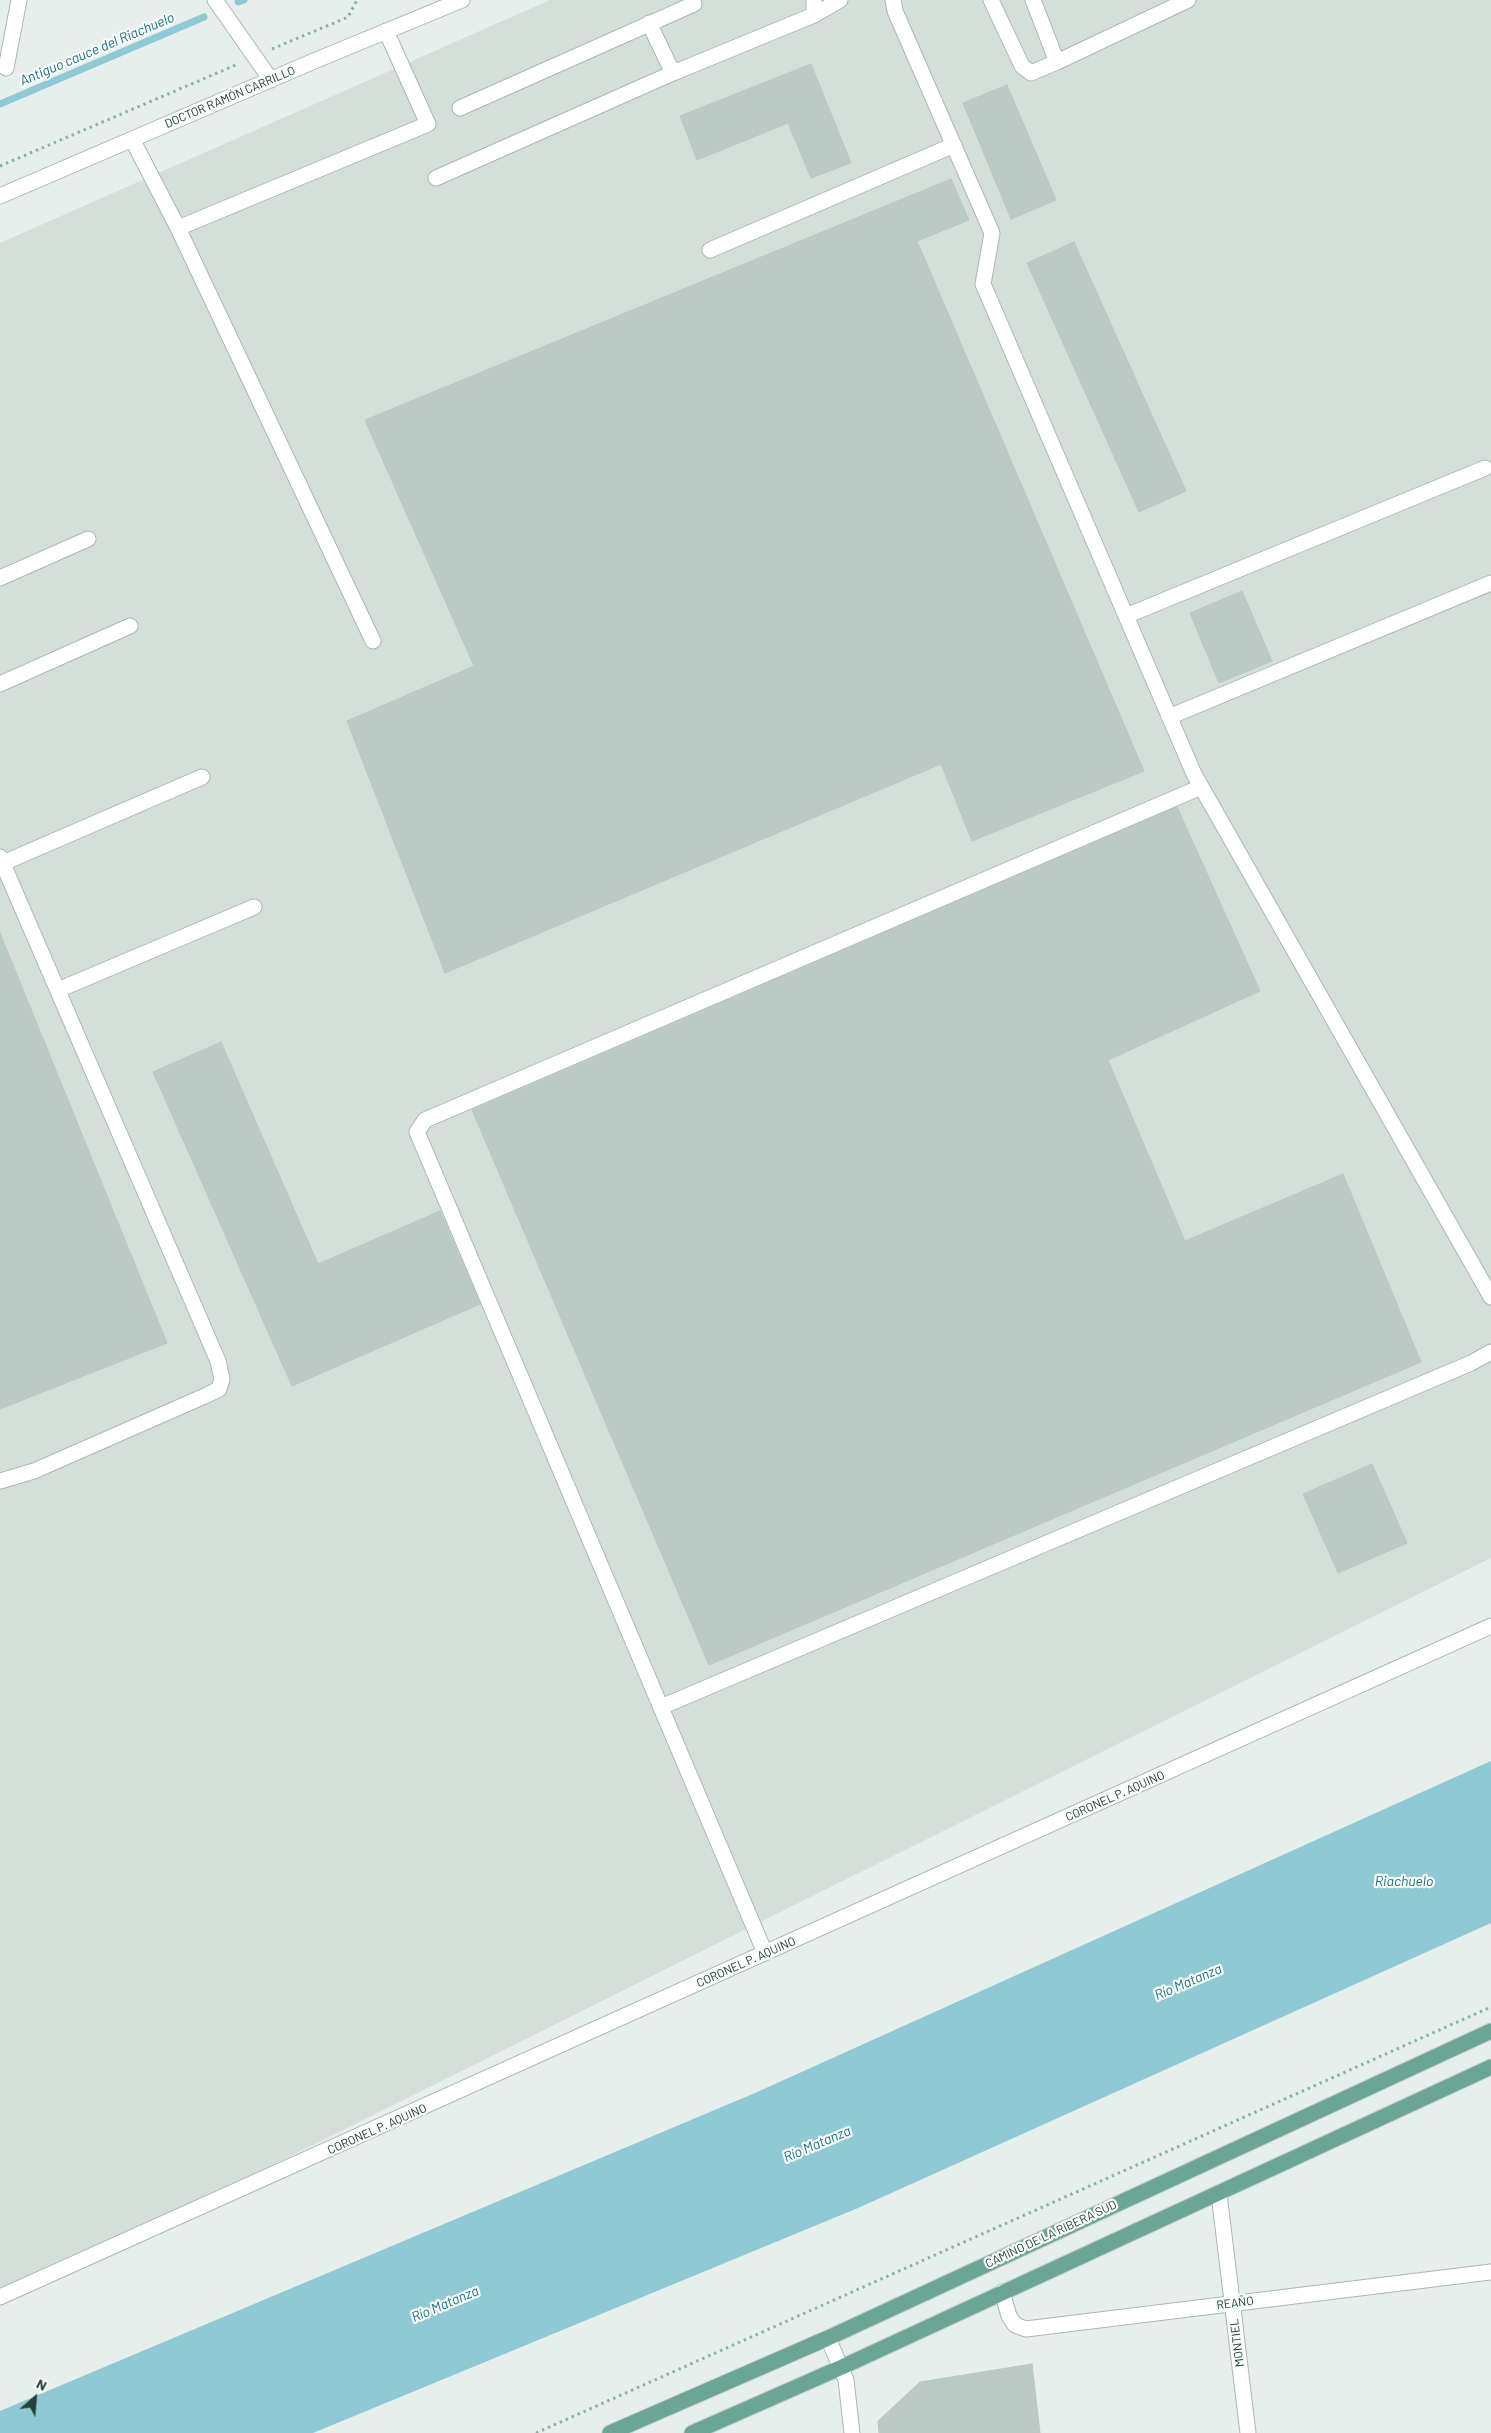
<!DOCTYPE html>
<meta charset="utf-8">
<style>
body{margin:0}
#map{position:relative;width:1491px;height:2433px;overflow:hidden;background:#e6efeb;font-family:Barlow,sans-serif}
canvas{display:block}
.north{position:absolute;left:10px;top:2373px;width:50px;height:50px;-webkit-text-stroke:4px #f7fbf9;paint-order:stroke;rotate:27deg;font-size:14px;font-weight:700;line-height:20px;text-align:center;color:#24423a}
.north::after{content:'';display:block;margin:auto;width:18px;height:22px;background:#24423a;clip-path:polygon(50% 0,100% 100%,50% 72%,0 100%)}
</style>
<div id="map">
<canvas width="1491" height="2433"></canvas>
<div class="north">N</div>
</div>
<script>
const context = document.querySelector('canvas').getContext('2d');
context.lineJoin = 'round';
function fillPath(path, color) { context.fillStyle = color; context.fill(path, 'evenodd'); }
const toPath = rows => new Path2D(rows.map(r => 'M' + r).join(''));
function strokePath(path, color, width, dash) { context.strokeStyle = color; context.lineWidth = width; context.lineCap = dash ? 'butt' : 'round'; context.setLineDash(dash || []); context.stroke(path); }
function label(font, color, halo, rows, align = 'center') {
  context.font = font + ' Barlow,sans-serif'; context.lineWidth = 4.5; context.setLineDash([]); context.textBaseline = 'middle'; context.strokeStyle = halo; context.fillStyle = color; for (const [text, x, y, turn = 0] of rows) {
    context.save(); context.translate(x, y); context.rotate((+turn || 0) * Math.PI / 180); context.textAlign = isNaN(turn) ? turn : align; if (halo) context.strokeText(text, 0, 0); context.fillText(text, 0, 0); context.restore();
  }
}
const built = toPath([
 [550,0,1491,0,1491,1558,52,2275,0,2297,0,243]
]);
const water = toPath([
 [1491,1761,1491,1923,858,2208,313,2433,0,2433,0,2411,755,2093]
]);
const stream = toPath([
 [238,2,244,0],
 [0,104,204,17]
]);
const building = toPath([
 [811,64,851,163,811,178,788,123,697,160,680,116,811,64],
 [1007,85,1056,200,1011,219,963,103,1007,85],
 [951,179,969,220,917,241,1144,771,972,841,941,764,445,973,347,721,474,666,365,420,951,179],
 [1074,242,1186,491,1139,512,1027,263,1074,242],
 [1242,591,1272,661,1219,683,1190,613,1242,591],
 [1177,807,1260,991,1108,1060,1185,1241,1343,1174,1421,1362,709,1665,472,1110,1177,807],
 [0,933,167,1343,0,1409,0,933],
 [221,1042,318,1264,440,1211,480,1304,292,1386,153,1072,221,1042],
 [1372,1464,1407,1543,1338,1573,1303,1494,1372,1464],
 [1032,2364,1040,2433,879,2433,878,2421,920,2382,1032,2364]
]);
const path = toPath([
 [272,49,348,17,357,0],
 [0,166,238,64],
 [536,2433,1491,2007]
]);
const minor = toPath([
 [215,0,271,80],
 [893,0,895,11,992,233,983,284,1194,774,1491,1297],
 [991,0,1022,66,1031,73,1057,62],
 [1033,0,1057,62,1188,0],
 [814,15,840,0],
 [649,23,673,73],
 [6,68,19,0],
 [460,108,694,4],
 [132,139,178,228,373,641],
 [436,178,673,73,814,15,814,0],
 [0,196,314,61,462,0],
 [178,228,428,124,386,31],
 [710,250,954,145],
 [0,578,88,539],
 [1126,616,1485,468],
 [0,684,130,626],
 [1169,717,1491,583],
 [0,857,218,1361,222,1379,219,1389,207,1395,34,1471,0,1481],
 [3,863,202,777],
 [58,990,254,907],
 [661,1707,1471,1363,1491,1352],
 [765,1953,417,1132,425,1120,1201,787],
 [1219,2194,1248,2433],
 [1002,2292,1009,2316,1015,2325,1026,2329,1491,2272],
 [0,2297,1491,1626],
 [828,2338,846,2380,852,2433]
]);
const major = toPath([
 [610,2433,828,2338,1491,2031],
 [692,2433,842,2367,1491,2067]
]);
const streetNames = [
 ["DOCTOR RAMÓN CARRILLO",230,97,-23],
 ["CORONEL P. AQUINO",1115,1796,-24],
 ["CORONEL P. AQUINO",746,1962,-24],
 ["CORONEL P. AQUINO",377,2129,-24],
 ["CAMINO DE LA RIBERA SUD",1051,2234,-25],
 ["REAÑO",1235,2303,-7],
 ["MONTIEL",1237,2343,-97]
];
const waterNames = [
 ["Antiguo cauce del Riachuelo",97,49,-23],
 ["Riachuelo",1404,1881],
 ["Río Matanza",1188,1982,-23],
 ["Río Matanza",817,2144,-23],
 ["Río Matanza",445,2304,-23]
];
fillPath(built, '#d4dfda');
fillPath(water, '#8ec9d4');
strokePath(stream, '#8ec9d4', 7);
fillPath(building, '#bbcac4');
strokePath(building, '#b8c9c2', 1);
strokePath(minor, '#a8b8b2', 17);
strokePath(major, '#c2cac8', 17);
strokePath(path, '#86b3a5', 3, [2.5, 4]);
strokePath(minor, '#fff', 15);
strokePath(major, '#6aa596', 15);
label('12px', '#24423a', '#f7fbf9', streetNames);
label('italic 14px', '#1c6f80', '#f7fbf9', waterNames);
</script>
